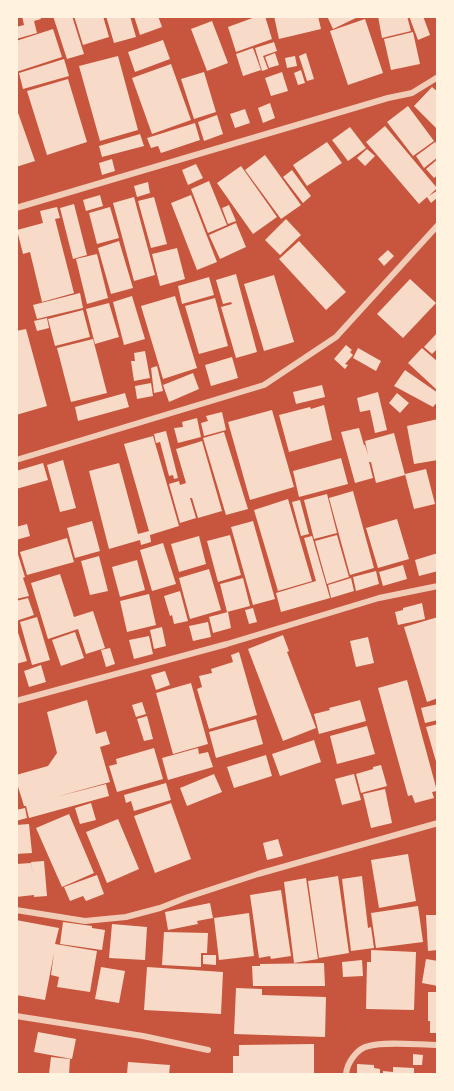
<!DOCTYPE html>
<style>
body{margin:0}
#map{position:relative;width:454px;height:1091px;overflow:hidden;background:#c8553d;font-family:"Golos Text",sans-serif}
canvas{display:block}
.frame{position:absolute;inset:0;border:18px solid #fff3e0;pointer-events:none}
</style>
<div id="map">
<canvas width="454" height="1091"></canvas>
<div class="frame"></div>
</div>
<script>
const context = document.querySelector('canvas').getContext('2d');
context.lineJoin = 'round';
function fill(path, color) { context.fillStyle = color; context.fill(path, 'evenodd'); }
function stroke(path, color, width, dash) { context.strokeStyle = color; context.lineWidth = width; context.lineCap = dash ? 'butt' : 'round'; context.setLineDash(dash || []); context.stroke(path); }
fill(new Path2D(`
 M22 16H40L41 19 34 21 37 33 16 39V27L24 25Z
 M53 16H72L84 54 67 59Z
 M74 16H103L109 37 83 45Z
 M106 16H130L136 37 114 43Z
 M134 16H158L162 27 140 35Z
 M258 16H265L272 39 236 52 228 27Z
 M274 16H318L321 29 279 39Z
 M327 16H360L333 29Z
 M378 16H407L411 31 382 38Z
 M409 16H423L430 35 418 40Z
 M365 19 383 73 348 85 330 31Z
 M212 21 228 63 207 71 191 29Z
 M53 29 62 57 16 72V41Z
 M413 32 420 64 391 70 384 39Z
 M163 40 170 59 135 72 128 52Z
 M274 42 277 51 263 56 268 69 262 71 255 48Z
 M253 48 261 70 243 76 236 54Z
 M275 53 279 65 269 68 265 57Z
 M306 53 314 79 307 81 299 56Z
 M118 56 138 130 100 141 79 66Z
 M295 56 297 66 287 68 285 58Z
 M64 59 69 76 23 89 19 73Z
 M171 64 191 120 152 134 132 78Z
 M301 70 305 83 298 85 294 73Z
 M204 72 216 112 194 119 181 79Z
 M282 72 288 91 271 96 265 78Z
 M68 79 87 142 47 155 27 91Z
 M432 87 438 92V130L414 106Z
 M270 103 275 118 263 123 258 108Z
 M408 106 434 141 413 156 387 122Z
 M16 107 35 161 16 167Z
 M245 109 250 123 235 128 230 114Z
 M217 115 223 134 204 141 198 122Z
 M195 123 200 140 161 153 158 146 151 148 147 138Z
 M385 126 437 188 429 196 438 190V197L431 203 427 197 419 204 366 142Z
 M350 127 366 148 348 161 332 140Z
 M140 134 144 146 102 157 99 146Z
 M327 142 342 163 307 186 293 165Z
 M435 142 438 145V157L424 168 416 156Z
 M367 149 375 156 365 166 357 158Z
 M265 155 301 205 281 219 245 170Z
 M112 159 115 171 102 175 99 163Z
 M438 159V175L434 178 426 169Z
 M196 164 203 178 188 185 182 170Z
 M241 166 277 217 253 234 217 183Z
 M292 170 311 196 303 203 283 177Z
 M209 181 227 225 208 233 191 189Z
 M148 182 150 193 137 197 134 186Z
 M100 195 103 206 86 211 83 200Z
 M191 195 217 262 197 270 171 203Z
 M134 197 155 275 134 281 113 203Z
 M154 197 167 244 151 248 138 201Z
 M74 204 87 255 73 259 60 208Z
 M229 205 236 221 228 224 222 208Z
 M57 207 60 218 55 219 74 293 42 302 30 252 23 254 17 230 43 223 40 211Z
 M110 207 119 238 97 244 89 213Z
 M286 219 301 235 280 255 265 240Z
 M236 223 246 247 220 259 209 235Z
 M119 241 133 288 111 294 98 248Z
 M299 241 346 292 326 310 279 259Z
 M177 248 185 279 160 286 152 254Z
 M388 250 394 256 384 266 378 259Z
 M97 254 108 298 87 304 76 259Z
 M236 274 257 352 236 358 221 307 232 304 231 302 223 304 216 280Z
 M274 275 294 342 264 351 244 284Z
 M209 277 214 295 182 304 178 286Z
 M410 279 436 303 403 338 377 314Z
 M80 293 83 308 37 319 33 305Z
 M132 296 145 339 124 345 113 302Z
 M175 296 197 368 163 379 141 306Z
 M215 298 228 346 199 354 185 306Z
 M109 303 119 337 95 344 86 309Z
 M83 310 90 337 55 346 48 319Z
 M47 318 49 328 37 331 34 321Z
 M26 329 47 406 16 415V331Z
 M438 332V348L432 354 424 347Z
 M93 339 107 393 71 402 57 348Z
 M346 345 352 350 350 352 353 355 345 364 348 365 345 369 334 359Z
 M358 348 381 361 376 371 353 358Z
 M422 348 438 362V391L408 363Z
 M145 351 150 378 134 381 131 361H135L134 353Z
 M232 357 238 378 211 386 205 365Z
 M157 366 163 391 154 393 151 368Z
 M405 370 438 393V401L433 407 394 386Z
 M193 373 199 389 169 402 163 385Z
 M151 383 153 396 137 399 135 386Z
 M322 385 325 397 296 404 293 392Z
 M378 392 387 430 375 433 370 410 360 412 357 398Z
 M125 393 129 407 78 421 75 407Z
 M397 393 409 403 400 413 389 403Z
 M324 405 332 440 289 452 279 415 310 407 311 409Z
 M272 410 294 487 250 500 228 422Z
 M222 412 226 430 204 436 201 423 208 421 206 416Z
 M197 418 201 437 178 443 174 428 183 427 182 422Z
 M438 419V460L414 464 407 426Z
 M359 428 364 445H365L368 455 365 441 394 433 405 475 376 483 371 462H369L373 478 355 483 341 432Z
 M166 431 178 478 174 479 173 475 169 476 160 442 156 443 154 434Z
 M224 432 248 509 226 515 203 438Z
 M153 436 179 526 150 535 151 542 141 545 140 540 109 549 89 471 119 463 138 534 149 531 124 444Z
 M202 441 222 511 198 518 192 498H190L196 518 180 523 169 484 179 481 180 485 186 483 176 449Z
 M341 458 348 484 299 497 293 471Z
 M63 460 76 508 60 512 47 465Z
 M43 463 48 480 16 489V471Z
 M426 469 435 504 414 509 405 474Z
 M353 491 374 568 350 575 329 498Z
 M327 494 337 533 314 539 304 500Z
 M288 499 312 581 278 591 254 510Z
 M300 500 309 534 301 536 292 502Z
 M397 519 409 559 378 568 366 528Z
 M92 521 100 551 75 558 67 528Z
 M253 521 275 599 253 605 231 527Z
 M27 524 30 536 16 540V527Z
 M230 535 241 575 218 582 207 541Z
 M337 535 349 577 327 584 315 541Z
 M199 536 206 564 179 572 171 544Z
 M312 536 330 598 281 612 276 593 316 581 304 538Z
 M67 538 74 562 27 575 20 552Z
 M163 543 176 584 152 591 140 550Z
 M16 548 25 577 23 578 29 596 16 599Z
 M438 553V571L419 576 415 560Z
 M99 556 108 591 90 595 81 561Z
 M137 560 145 590 120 597 112 567Z
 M403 565 407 579 383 586 379 572Z
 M209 569 221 610 190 619 179 578Z
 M376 571 379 584 356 591 353 577Z
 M60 574 74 617 93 611 105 648 86 654 78 629 48 639 31 583Z
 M243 578 250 606 227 612 220 584Z
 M351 578 354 591 331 598 328 585Z
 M180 591 188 621 174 624 172 615 170 616 164 596Z
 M149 594 156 625 127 632 120 601Z
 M28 598 34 615 16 621V601Z
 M422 603 425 619 398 625 395 612 403 610V608Z
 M253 608 257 622 249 624 245 610Z
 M228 612 231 628 213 633 209 617Z
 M37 617 50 660 32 665 20 622Z
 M438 617V698L427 702 404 627Z
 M208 622 211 637 193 641 189 626Z
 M16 626 27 661 16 664Z
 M162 627 166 646 154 649 150 630Z
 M75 632 84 658 61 666 52 640Z
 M283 635 289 651 287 652 316 728 283 741 248 649Z
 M149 636 153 654 134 659 129 640Z
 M368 637 374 663 356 667 350 641Z
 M110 648 115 664 106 667 101 650Z
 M239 652 257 715 209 729 197 689 202 687 199 676 212 673 211 669 233 662 231 655Z
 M41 665 46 682 29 687 24 671Z
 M165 671 170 685 156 690 151 675Z
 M407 680 437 791 432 792 434 798 415 803 412 795 408 796 378 688Z
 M191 683 208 744 173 754 156 693Z
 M87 700 96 734 106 731 110 744 100 747 110 782 56 797 106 784 109 796 29 818 26 806H24L16 780V775L48 766 57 753 47 712Z
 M360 700 366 721 319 734 314 714 330 710 329 708Z
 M142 702 146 714 136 717 132 705Z
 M438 704V720L425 723 421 708Z
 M147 716 153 739 144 741 137 719Z
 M256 719 263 744 216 758 209 732Z
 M438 724V765H437L426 727Z
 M367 726 375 754 337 764 330 736Z
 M314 740 321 762 280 776 272 754Z
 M154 748 163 779 117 792 109 766 117 764 116 759Z
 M198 748 199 754 208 752 213 767 168 780 162 758Z
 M266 755 272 776 234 788 227 767Z
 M381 765 387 786 361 793 356 774 373 769V767Z
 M214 774 222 792 187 806 180 788Z
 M354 774 361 800 342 805 335 779Z
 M166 783 171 800 134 811 131 801 126 803 124 795Z
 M385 789 392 823 371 828 363 794Z
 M91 803 96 820 80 824 75 808Z
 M171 803 191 859 155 873 134 816Z
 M25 808 27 818 16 821V810Z
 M69 814 94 873 62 887 36 828Z
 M118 819 139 869 107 883 86 832Z
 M29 824 32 853 16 854V825Z
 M278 839 283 856 267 860 263 843Z
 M408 854 416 901 379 908 371 860Z
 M44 861 47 896 34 897V895L16 897V864L31 863 33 875 31 862Z
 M97 875 104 894 86 901 83 896 70 901 64 887Z
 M338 876 349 953 319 958 308 881Z
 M362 876 368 928 371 927 374 948 351 951 342 879Z
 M306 878 318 959 294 963 284 882Z
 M281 890 291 956 271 959 270 956 259 958 250 895Z
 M210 903 213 918 197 921 198 924 168 930 165 912Z
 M418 906 423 942 376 948 371 913Z
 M249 913 254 956 219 960 214 918Z
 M426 915H438V950L428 951Z
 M16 920 59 928 55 944 97 951 90 992 57 987 59 977 51 975 54 953 45 1000 16 995Z
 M63 922 92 926V928L105 930 102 950 60 944Z
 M112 924 147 927 145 960 109 958Z
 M164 932 208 933 207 953H201V967L162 965Z
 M371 950 416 952 414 1010 366 1009 367 962H371Z
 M203 955H216V965L203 964Z
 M426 959 438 961V986L422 983Z
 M362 960 363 976 343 977 342 962Z
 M324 963 325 986H253L252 966H260V964Z
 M101 967 125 971 119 1003 95 999Z
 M147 967 223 972 221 1014 144 1010Z
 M236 988 262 989V995L326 997 325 1037 234 1034Z
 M428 992H438V1033H430V1021H428Z
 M38 1032 76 1039 72 1059 34 1052Z
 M314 1044V1074H233V1056H239V1045Z
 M413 1054 423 1055 422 1065H413Z
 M51 1057 70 1059 69 1074H49Z
 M128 1062 170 1065 169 1074H127Z
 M357 1064 374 1065V1068L380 1069V1074H357Z
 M393 1067 414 1068V1074H383V1071L393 1072Z`), '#f7dbc8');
stroke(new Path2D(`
 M16 208 388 98 412 93 438 77
 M16 460 264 385 336 337 438 225
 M16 701 227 644 379 598 438 586
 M16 910 85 921 126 917 160 908 188 897 258 874 438 823
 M16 1016 143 1036 208 1050
 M346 1074C347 1063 357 1048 369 1046 386 1041 419 1045 438 1045`), '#f1ccb7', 6);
</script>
